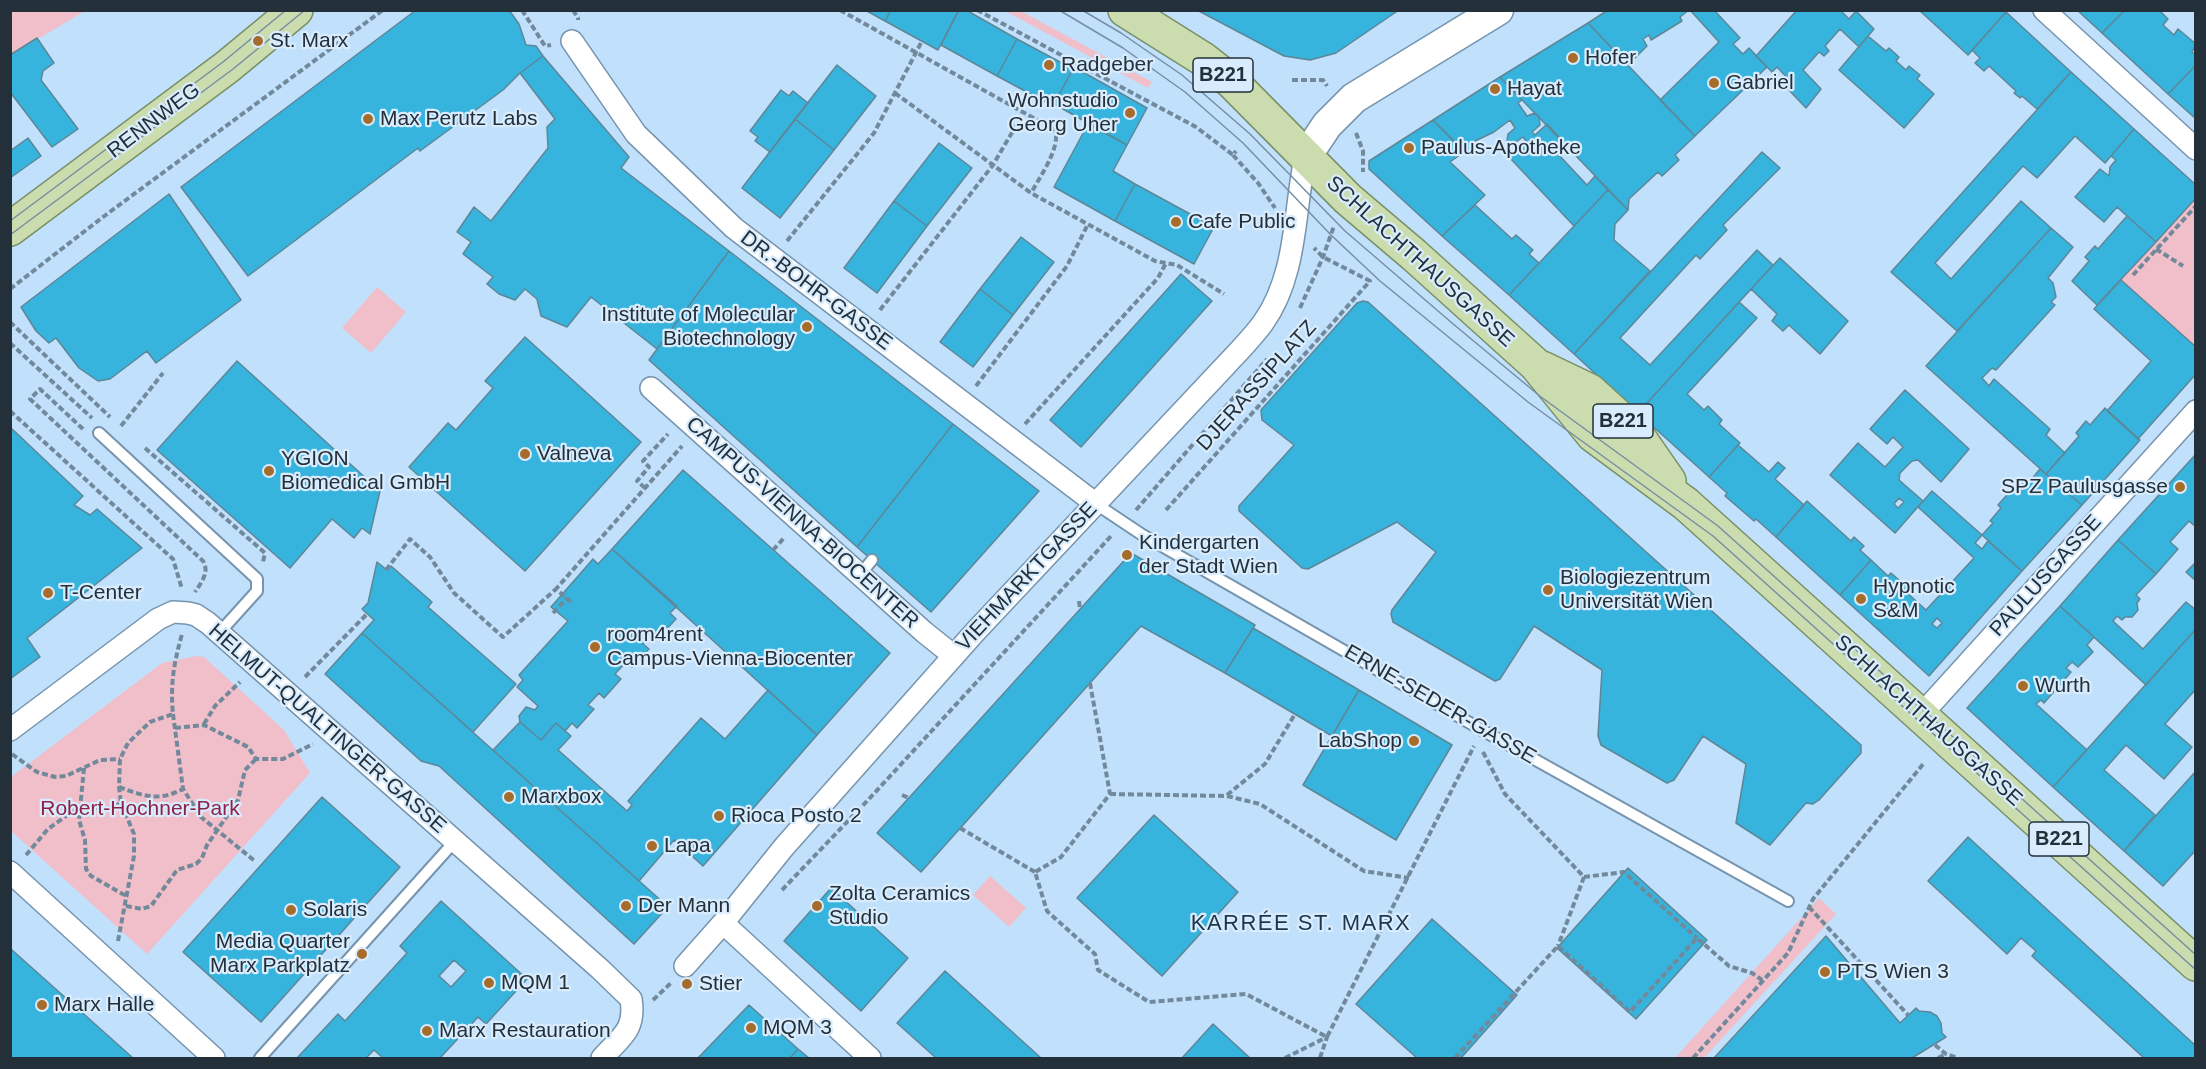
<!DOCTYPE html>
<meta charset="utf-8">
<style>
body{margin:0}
#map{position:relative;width:2206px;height:1069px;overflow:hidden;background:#c0e0fc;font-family:Arial,sans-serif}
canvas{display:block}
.frame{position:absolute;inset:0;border:12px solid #23303a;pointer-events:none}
</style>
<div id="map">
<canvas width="2206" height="1069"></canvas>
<div class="frame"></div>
</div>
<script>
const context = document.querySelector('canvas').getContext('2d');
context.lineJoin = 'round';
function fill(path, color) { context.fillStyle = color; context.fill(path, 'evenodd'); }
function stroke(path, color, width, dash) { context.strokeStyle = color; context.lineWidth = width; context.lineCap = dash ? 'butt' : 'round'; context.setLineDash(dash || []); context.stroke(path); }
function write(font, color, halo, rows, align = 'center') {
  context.font = font + ' Arial,sans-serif'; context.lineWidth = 4.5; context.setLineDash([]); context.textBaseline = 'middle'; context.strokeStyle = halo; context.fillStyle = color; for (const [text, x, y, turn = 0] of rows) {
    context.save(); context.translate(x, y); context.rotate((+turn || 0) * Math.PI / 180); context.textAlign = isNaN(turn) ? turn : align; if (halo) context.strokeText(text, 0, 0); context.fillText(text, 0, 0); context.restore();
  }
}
fill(new Path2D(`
 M11 11H85L11 55Z
 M1005 11H1021L1152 82 1148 88Z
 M2195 198V347L2121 280Z
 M377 287 406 312 371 353 342 328Z
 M196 656 204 657 284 730 310 773 147 954 11 831V777L162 663Z
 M990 876 1026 908 1009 927 973 895Z
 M1819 898 1836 914 1704 1058H1675Z`), '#f1bfc9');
const building = new Path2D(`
 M416 10H509L519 24 526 45 536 46 543 56 520 73 503 90 420 151 418 148 248 276 181 187Z
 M865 10H891L885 21Z
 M891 10H957L958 11 938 50 885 21Z
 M959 10H966L1017 39 997 76 941 45Z
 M1197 10H1399L1336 53 1310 60 1284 56Z
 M1608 10H1689L1680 17 1682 21 1651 40 1649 35 1643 39 1647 46 1628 65 1588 23Z
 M1690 10H1714L1740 38 1733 44 1743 54 1749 48 1767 67 1695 136 1660 100 1719 42Z
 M1797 10H1840L1849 19 1856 11 1874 29 1859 47 1840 29 1825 46 1829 51 1824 56 1819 52 1803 70 1821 89 1806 108 1787 88 1792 83 1777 67 1772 72 1756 56Z
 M1919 10H2004L2006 12 1968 55Z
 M2077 10H2125L2102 33Z
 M2125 10H2159L2168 19 2163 25 2174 35 2178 29 2196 44 2192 52 2196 55V65L2168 94 2102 33Z
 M2006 12 2071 72 2037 109 2022 96 2020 98 2014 93 2016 91 1989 66 1984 71 1975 63 1980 58 1972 50Z
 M1588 23 1695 136 1675 155 1679 160 1662 176 1658 172 1629 199 1628 210 1500 77Z
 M1868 36 1886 51 1889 48 1899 57 1896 61 1906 70 1909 66 1920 75 1917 79 1934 94 1904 128 1839 70Z
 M37 38 54 63 43 71 41 80 78 129 52 147 10 92V55Z
 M1017 39 1073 69 1053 106 997 76Z
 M543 56 629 157 621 168 729 251 657 349 591 297 567 327 541 316 537 299 525 289 515 300 499 294 487 284 493 277 463 254 471 242 457 232 474 207 491 221 548 148 547 127 555 119 520 73Z
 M837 65 876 96 834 150 795 119Z
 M2196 65V119L2168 94Z
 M1074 67 1147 108 1127 145 1054 104Z
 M2071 72 2134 129 2105 163 2075 136 2037 178 2023 166 1935 263 1951 279 2021 201 2051 228 1957 331 1891 272Z
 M1500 77 1522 100 1518 103 1527 116 1535 113 1539 117 1540 125 1532 132 1535 135 1547 124 1566 145 1557 153 1587 185 1595 176 1608 190 1574 226 1509 157 1526 141 1523 137 1513 144 1507 141 1508 134 1515 128 1510 120 1494 132 1473 142 1477 147 1467 154 1433 120Z
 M781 90 789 96 793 91 808 103 770 152 755 141 758 137 750 131Z
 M795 119 834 150 780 218 742 188Z
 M1433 120 1464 152 1450 162 1485 195 1442 236 1369 169V161Z
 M1088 124 1127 145 1113 171 1135 184 1115 221 1054 187Z
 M2134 129 2196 185V198L2156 242 2117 207 2104 222 2075 197 2100 169 2109 176 2110 167 2116 160 2111 156Z
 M28 138 41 156 10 178V151Z
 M939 143 972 168 927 226 894 201Z
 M1762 152 1780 168 1723 225 1727 230 1700 259 1696 255 1620 338 1650 365 1757 250 1773 265 1638 413 1574 354Z
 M1135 184 1214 227 1194 264 1115 221Z
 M1608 190 1628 210 1615 224 1614 240 1650 271 1574 354 1509 295Z
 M169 194 241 300 156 363 147 351 110 379 98 381 79 368 56 338 49 343 36 331 21 307Z
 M894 201 927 226 877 293 844 268Z
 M1475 205 1512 239 1516 235 1533 250 1529 254 1539 263 1509 295 1442 236Z
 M2127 216 2156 242 2097 305 2072 281 2089 261 2085 257 2095 246 2098 249Z
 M2051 228 2073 247 2048 278 2053 283 2056 297 2051 302 2055 305 1996 370 1992 368 1982 378 1989 386 1994 379 2050 429 2046 435 2065 453 2046 474 1926 366Z
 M1021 237 1054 262 1013 315 980 289Z
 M729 251 953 424 857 547 649 360Z
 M1780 258 1848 321 1820 354 1789 325 1783 331 1772 321 1777 314 1751 289Z
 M1181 274 1212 301 1081 447 1050 420Z
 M2121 280 2196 347V374L2138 439 2107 411 2151 361 2094 309Z
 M980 289 1013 315 973 367 940 342Z
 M1363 301 1368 302 1861 745V753L1819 800 1813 804 1806 803 1770 845 1736 823 1746 764 1703 736 1674 780 1667 783 1601 745 1598 736 1602 670 1534 626 1500 679 1495 681 1393 622 1391 614 1392 610 1436 552 1397 522 1308 569 1302 568 1239 511V506L1294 445 1262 420 1261 410 1357 303Z
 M1739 302 1757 318 1687 394 1704 410 1708 406 1722 420 1719 424 1740 443 1709 477 1638 413Z
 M525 337 641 442 525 571 409 467 448 423 456 430 493 388 485 381Z
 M237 361 380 491 370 534 362 528 354 538 332 519 290 568 157 450Z
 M1905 390 1969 449 1941 482 1918 460 1912 461 1900 473 1899 480 1923 501 1895 533 1830 475 1858 443 1885 467 1903 447 1893 437 1887 444 1870 429ZM1899 498 1904 502 1898 508 1894 504Z
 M2105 408 2140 440 2082 505 2046 474 2079 436 2076 433 2086 421 2090 425Z
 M953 424 1039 491 931 612 857 547Z
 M10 427 83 496 74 505 90 515 97 509 142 548 27 638 40 657 10 679Z
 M1738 445 1769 472 1778 462 1785 468 1775 479 1804 505 1776 537 1756 519 1754 521 1725 496 1727 493 1709 477Z
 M2196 454V527L2189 521 2170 542 2178 549 2156 574 2118 540Z
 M2040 469 2082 505 2022 571 1982 535 1993 523 1990 521 2001 508 1998 505 2014 487 2017 490 2027 479 2030 481Z
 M683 470 890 653 817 735 612 549Z
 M1932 491 1982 535 1975 543 1982 549 1988 541 2022 571 1929 676 1840 595 1871 560 1888 576 1891 573 1907 587 1904 590 1926 610 1974 558 1918 507ZM1937 618 1942 623 1937 628 1932 624Z
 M1807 501 1851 541 1854 537 1864 546 1860 550 1871 560 1840 595 1776 537Z
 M2118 540 2156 574 2136 595 2140 599 2137 603 2138 610 2132 617H2125L2122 620 2117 616 2113 621 2143 649 2186 602 2196 610V629L2146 685 2060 606Z
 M612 549 677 606 670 613 676 619 659 637 654 632 643 644 649 649 632 667 626 662 615 674 621 679 604 698 599 693 588 705 594 709 577 728 572 723 565 731 556 723 541 740 520 722 519 716 526 707 535 710 538 706 517 687 523 680 519 675 568 621 551 607 593 559 598 564Z
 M1131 553 1255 625 1225 673 1141 626 921 872 877 833Z
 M377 562 387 570 391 566 432 602 428 607 516 684 473 732 362 633 374 620 362 609 368 603Z
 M2196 562V581L2186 572Z
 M2060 606 2094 637 2087 645 2093 652 2078 667 2072 662 2066 668 2071 672 2044 703 2041 700 2036 704 2087 750 2053 787 1967 708Z
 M1253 628 1359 690 1332 736 1225 673Z
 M2196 629V689L2165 724 2192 747 2164 779 2126 745 2104 770 2155 815 2124 851 2053 787Z
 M362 633 666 905 663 909 665 910 634 944 439 766 421 761 325 674Z
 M768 690 817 735 703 866 674 840 639 881 493 750 520 722 541 740 556 723 571 736 558 750 627 811 632 805 628 801 701 718 725 739Z
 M1359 690 1452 745 1396 840 1303 785Z
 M2196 771V850L2163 886 2124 851Z
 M322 797 400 867 261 1022 183 952Z
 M1154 815 1238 892 1162 976 1077 898Z
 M1968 837 2196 1046V1058H2144L2032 956 2036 951 2021 938 2007 954 1928 881Z
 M1628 868 1707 940 1636 1019 1557 948Z
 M831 888 908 958 861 1011 784 941Z
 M441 901 527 979 486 1024 478 1017 440 1058H383L374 1050 366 1058H297L338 1014 345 1021 407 953 400 946ZM454 960 466 971 451 987 439 976Z
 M1432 919 1517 995 1461 1058H1417L1356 1004Z
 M1826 936 1900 1023 1916 1008 1919 1011 1930 1012 1937 1016 1941 1023 1942 1033 1946 1037 1912 1058H1714Z
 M12 950 133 1058H10V952Z
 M945 971 1041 1058H936L897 1023Z
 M749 1005 798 1049 790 1058H698Z
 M1213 1024 1250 1058H1182Z
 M798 1049 809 1058H790Z`);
fill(building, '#36b4de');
stroke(building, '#5d8697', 1.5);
const lane = new Path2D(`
 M99 433 257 579V591L220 632
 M1096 504 1141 534 1482 730 1788 901
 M860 575 872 560
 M260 1058 455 841`);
const street = new Path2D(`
 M2044 10 2196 149
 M572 41 636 134 734 228 1096 504
 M651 388 924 632 954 656
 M1921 715 2196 411
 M10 730 158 619 173 612 188 613 196 615 208 623 600 969 631 999C636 1030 621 1037 602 1058
 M10 872 214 1058
 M723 923 870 1058
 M685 966 723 923 784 847 975 632 1226 365C1239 351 1252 338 1263 323 1297 276 1294 212 1305 158`);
const secondary = new Path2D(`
 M1305 158 1327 125 1354 98 1498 10`);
const primary = new Path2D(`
 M1125 10 1203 59 1231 81 1348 199 1414 255 1536 365 1593 435 1686 504 2196 964
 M10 229 227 67 296 10
 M1542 368 1590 391 1635 432 1669 481`);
stroke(lane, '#7694ae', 14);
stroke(street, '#7694ae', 24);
stroke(secondary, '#7694ae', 33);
stroke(primary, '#799064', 36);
stroke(new Path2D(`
 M522 10 545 46 551 45
 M573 10 578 18V20
 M840 10 1055 130C1061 147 1040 177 1031 193
 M977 10 1196 127 1233 155 1236 151
 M1292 80H1323L1327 86
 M895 93 1031 193 1155 261 1177 265 1224 294
 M1356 133 1363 151V172
 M1233 155 1258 183 1275 208
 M787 241 874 133 922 41
 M2156 249 2183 266
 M2133 275 2196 206
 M10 289 103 217 383 10
 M1300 308 1323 257 1334 226
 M880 310 993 165 1024 112
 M10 322 110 417
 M10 343 92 418
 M976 386 1067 266 1088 224
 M10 411 173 559 182 589
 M1025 424 1158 278 1166 263
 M121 426 163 373
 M83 429 40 389 30 399 203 561C210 572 201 583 195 592
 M145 448 265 553 263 562
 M645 488 637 481 649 467 643 461 668 434
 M1136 510 1267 359
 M1166 510 1370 281 1323 257 1314 248
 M773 550 785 537
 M386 570 410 539 430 557 454 593 503 637 556 589
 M1079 601 1080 609
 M571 602 556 589 682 446
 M553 613 567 598
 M305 677 367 614
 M1090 683 1110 794 1061 857 1035 872 1047 911 1095 954 1098 970 1149 1002 1246 994 1327 1037 1474 746
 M173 714 183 789 201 817 256 862
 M204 724 215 706 240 682
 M175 728 204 725 248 747 256 759H283L313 744
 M1483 752 1505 794 1584 877 1558 946
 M12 754 37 772 55 777 66 776 100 760 120 759
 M84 768 79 820 85 840 86 869 91 876 128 897
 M119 787C144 796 158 802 183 789
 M1110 794 1227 796 1260 804 1364 871 1409 878
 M902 795 909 798
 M1227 795 1265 764 1295 714
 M960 828 1035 872
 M26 855 48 829 80 806 108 809 121 803
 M1584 877 1624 872 1697 938
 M782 890 869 799 1112 535
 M126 906 142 909 151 906 177 870 196 864 202 858 207 845 238 800 245 770 256 759
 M1809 907 1908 1015
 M118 941 134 856V834L121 803 119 787 120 759 128 743 150 722 173 714C170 684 174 663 182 634
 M653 1000 672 982
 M1935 1045 1946 1054 1958 1058
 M1285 1058 1327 1037 1320 1058
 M1455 1058 1558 946 1630 1012 1697 938 1729 966 1752 973 1762 980
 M1693 1058 1788 953 1813 899 1924 763
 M1938 1058 1946 1054`), '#72899c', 4, [6, 3]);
stroke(lane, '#fff', 10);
stroke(street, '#fff', 21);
stroke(secondary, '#fff', 30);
stroke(primary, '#cbdcaf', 33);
stroke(new Path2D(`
 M1059 10 1123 48 1185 92 1243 143 1331 235 1380 281 1528 402 1713 536 2196 970
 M1082 10 1121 33 1182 75 1250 134 1345 231 1452 323 1541 397 1718 526 2196 955
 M10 221 223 62 286 10
 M10 235 233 69 305 10`), '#778ea2', 1.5);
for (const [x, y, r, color] of [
 [258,41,6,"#a56c2b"],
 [1573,58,6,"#a56c2b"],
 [1049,65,6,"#a56c2b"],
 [1714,83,6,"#a56c2b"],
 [1495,89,6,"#a56c2b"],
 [1130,113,6,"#a56c2b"],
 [368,119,6,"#a56c2b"],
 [1409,148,6,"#a56c2b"],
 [1176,222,6,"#a56c2b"],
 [807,327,6,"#a56c2b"],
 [525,454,6,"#a56c2b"],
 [269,471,6,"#a56c2b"],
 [2180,487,6,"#a56c2b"],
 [1127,555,6,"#a56c2b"],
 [1548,590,6,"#a56c2b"],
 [48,593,6,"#a56c2b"],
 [1861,599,6,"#a56c2b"],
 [595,647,6,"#a56c2b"],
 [2023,686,6,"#a56c2b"],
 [1414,741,6,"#a56c2b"],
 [509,797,6,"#a56c2b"],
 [719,816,6,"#a56c2b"],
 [652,846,6,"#a56c2b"],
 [626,906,6,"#a56c2b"],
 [817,906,6,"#a56c2b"],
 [291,910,6,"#a56c2b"],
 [362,954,6,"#a56c2b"],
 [1825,972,6,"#a56c2b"],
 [489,983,6,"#a56c2b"],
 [687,984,6,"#a56c2b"],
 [42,1005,6,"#a56c2b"],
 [751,1028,6,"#a56c2b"],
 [427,1031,6,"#a56c2b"]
]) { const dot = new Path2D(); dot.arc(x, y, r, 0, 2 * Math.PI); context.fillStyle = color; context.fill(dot); stroke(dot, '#d8ecfd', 2); }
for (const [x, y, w] of [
 [1223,75,60],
 [1623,421,60],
 [2059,839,60]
]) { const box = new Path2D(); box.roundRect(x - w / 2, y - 17, w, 34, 4.5); context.fillStyle = '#d8ecfd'; context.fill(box); stroke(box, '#23303a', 1.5); }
write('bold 20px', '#23303a', null, [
 ["B221",1223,75],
 ["B221",1623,421],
 ["B221",2059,839]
]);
write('21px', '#23303a', '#d8ecfd', [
 ["St. Marx",270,41],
 ["Hofer",1585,58],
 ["Radgeber",1061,65],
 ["Gabriel",1726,83],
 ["Hayat",1507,89],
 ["Wohnstudio",1118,101,"right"],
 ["Georg Uher",1118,125,"right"],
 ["Max Perutz Labs",380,119],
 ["Paulus-Apotheke",1421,148],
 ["Cafe Public",1188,222],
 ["Institute of Molecular",795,315,"right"],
 ["Biotechnology",795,339,"right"],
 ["Valneva",537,454],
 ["YGION",281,459],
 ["Biomedical GmbH",281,483],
 ["SPZ Paulusgasse",2168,487,"right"],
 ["Kindergarten",1139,543],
 ["der Stadt Wien",1139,567],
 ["Biologiezentrum",1560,578],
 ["Universität Wien",1560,602],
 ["Hypnotic",1873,587],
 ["S&M",1873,611],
 ["T-Center",60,593],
 ["room4rent",607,635],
 ["Campus-Vienna-Biocenter",607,659],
 ["Wurth",2035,686],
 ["LabShop",1402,741,"right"],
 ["Marxbox",521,797],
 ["Rioca Posto 2",731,816],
 ["Lapa",664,846],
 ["Zolta Ceramics",829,894],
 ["Studio",829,918],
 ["Der Mann",638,906],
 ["Solaris",303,910],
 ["Media Quarter",350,942,"right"],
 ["Marx Parkplatz",350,966,"right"],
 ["PTS Wien 3",1837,972],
 ["MQM 1",501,983],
 ["Stier",699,984],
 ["Marx Halle",54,1005],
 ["MQM 3",763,1028],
 ["Marx Restauration",439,1031]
], 'left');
write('21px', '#23303a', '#d8ecfd', [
 ["RENNWEG",154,121,-37],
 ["SCHLACHTHAUSGASSE",1420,262,42],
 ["DR.-BOHR-GASSE",816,291,37],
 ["DJERASSIPLATZ",1257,386,-48],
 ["CAMPUS-VIENNA-BIOCENTER",802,523,42],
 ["PAULUSGASSE",2046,576,-48],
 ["VIEHMARKTGASSE",1027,577,-47],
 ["ERNE-SEDER-GASSE",1440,705,30],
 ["SCHLACHTHAUSGASSE",1928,721,42],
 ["HELMUT-QUALTINGER-GASSE",327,729,41]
]);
write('21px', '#8e2146', '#d8ecfd', [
 ["Robert-Hochner-Park",140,809]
]);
context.letterSpacing = '1.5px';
write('22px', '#1b364d', '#d8ecfd', [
 ["KARRÉE ST. MARX",1301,924]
]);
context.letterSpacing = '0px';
</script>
